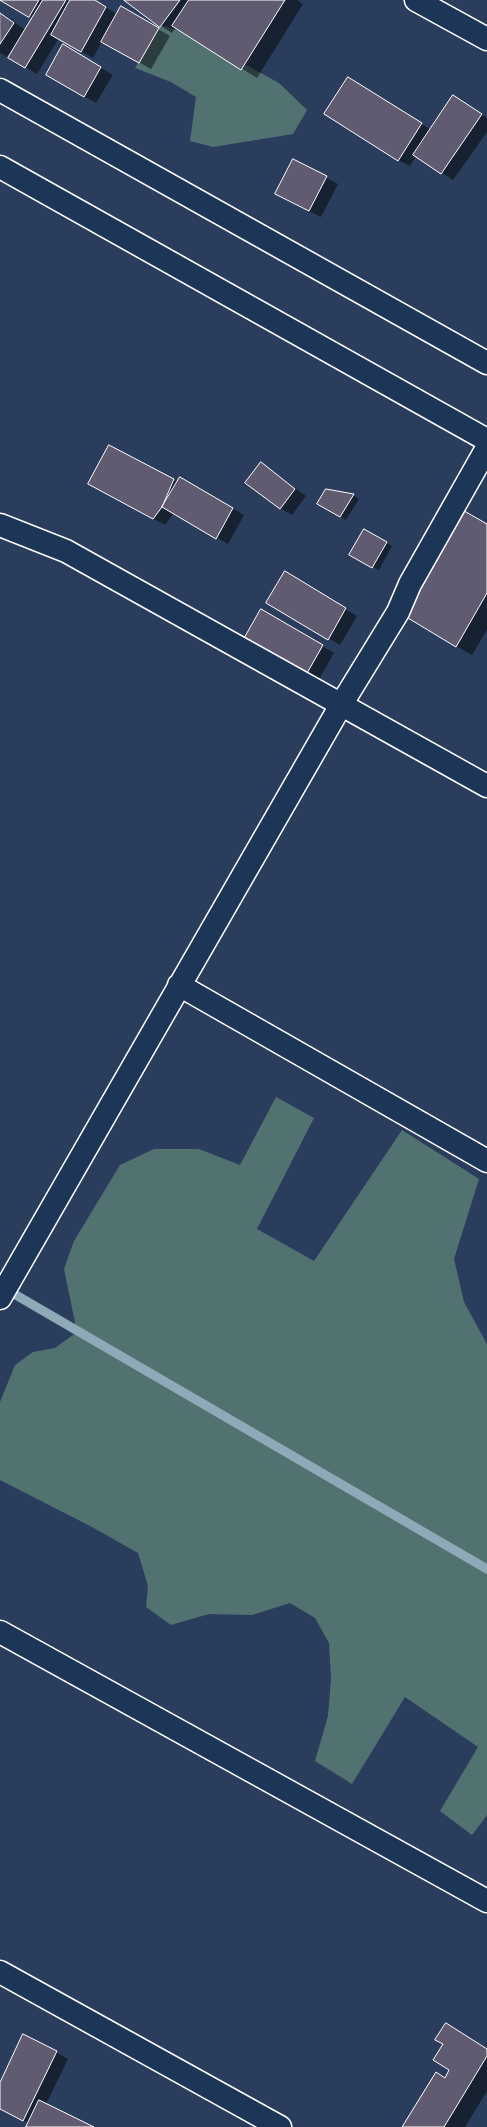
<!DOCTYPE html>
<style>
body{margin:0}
canvas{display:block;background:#2a3d5c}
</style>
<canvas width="487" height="2127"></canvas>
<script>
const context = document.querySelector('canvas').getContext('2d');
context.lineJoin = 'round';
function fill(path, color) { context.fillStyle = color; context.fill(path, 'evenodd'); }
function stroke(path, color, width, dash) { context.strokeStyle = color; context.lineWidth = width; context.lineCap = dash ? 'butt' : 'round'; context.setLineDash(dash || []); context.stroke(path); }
fill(new Path2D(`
 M161 25 189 34 279 83 307 110 293 134 213 147 190 141 196 97 171 82 135 68Z
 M276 1097 314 1118 257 1229 314 1261 402 1130 479 1179 454 1259 464 1302 487 1344V1815L472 1835 440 1811 478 1747 405 1697 352 1784 315 1761 328 1716 331 1679 329 1643 315 1618 290 1603 252 1615 209 1614 171 1625 146 1607 148 1586 138 1553 92 1527 0 1480V1402L15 1365 33 1352 55 1348 77 1332 64 1269 74 1241 120 1165 154 1149H199L240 1165Z`), '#527272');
fill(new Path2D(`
 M2 0H93L117 14 121 8 170 36 151 69 102 41 93 58 59 38 37 74 10 58 15 48H14L7 57 0 53V13L26 30 33 18Z
 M125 0H297L303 4 257 78 176 27 172 33 161 26Z
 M63 46 113 75 96 103 47 75Z
 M360 85 431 130 454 96 487 118V132L453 180 416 156 410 166 398 160Z
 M294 160 338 184 321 217 288 200Z
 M109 446 178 483 180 478 244 515 228 544 174 513 165 525 101 490Z
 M261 464 306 496 292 515 280 508Z
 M327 490 353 495 359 499 346 520 318 503Z
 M487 525V630L472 655 456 646Z
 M364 530 392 546 379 570 351 555Z
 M285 573 357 616 340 645 268 603Z
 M261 611 334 653 318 681 245 639Z
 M487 2049V2091L465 2127H404L446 2079Z
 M56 2052 68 2059 46 2104 92 2127H27L29 2123 0 2109V2085Z`), '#0007');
stroke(new Path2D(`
 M9 1291 487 1569`), '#8ea9b7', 9);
const building = new Path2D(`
 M0 0H39L29 17Z
 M43 0H66L25 68 8 58Z
 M70 0H95L106 7 81 52 51 35Z
 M124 0H180L160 27Z
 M189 0H285L241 70 172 26Z
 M121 6 159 28 139 63 101 42Z
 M0 13 14 23 0 44Z
 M63 44 101 67 84 97 46 75Z
 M348 77 422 123 398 161 324 114Z
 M453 95 482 114 441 174 413 155Z
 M293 159 327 176 309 211 275 194Z
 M109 445 174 479 162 507 153 519 88 484Z
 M261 462 295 489 280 509 245 483Z
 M180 477 233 508 216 539 162 507Z
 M326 489 354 494 340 517 317 504Z
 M459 508 487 524V593L456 647 398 612Z
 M364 529 387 542 372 568 349 555Z
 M285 571 346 608 328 640 266 603Z
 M261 609 323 645 306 675 244 639Z
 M446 2023 487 2049V2056L444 2127H402L436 2072 445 2078 449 2070 433 2060 443 2044 435 2040Z
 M23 2034 57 2051 23 2121 0 2109V2083Z
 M39 2100 94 2127H26Z`);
fill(building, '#605b70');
stroke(building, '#fff', 1);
const street = new Path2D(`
 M416 0 487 39
 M0 525 66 551 487 786
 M179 985 487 1161
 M0 1298 341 705 398 612 410 584 487 448
 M0 1632 487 1901
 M0 1972 280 2127`);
const secondary = new Path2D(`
 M0 90 487 363
 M0 167 487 440`);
stroke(street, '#fff', 25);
stroke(secondary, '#fff', 25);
stroke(street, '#1d3557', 22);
stroke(secondary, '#1d3557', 22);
</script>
